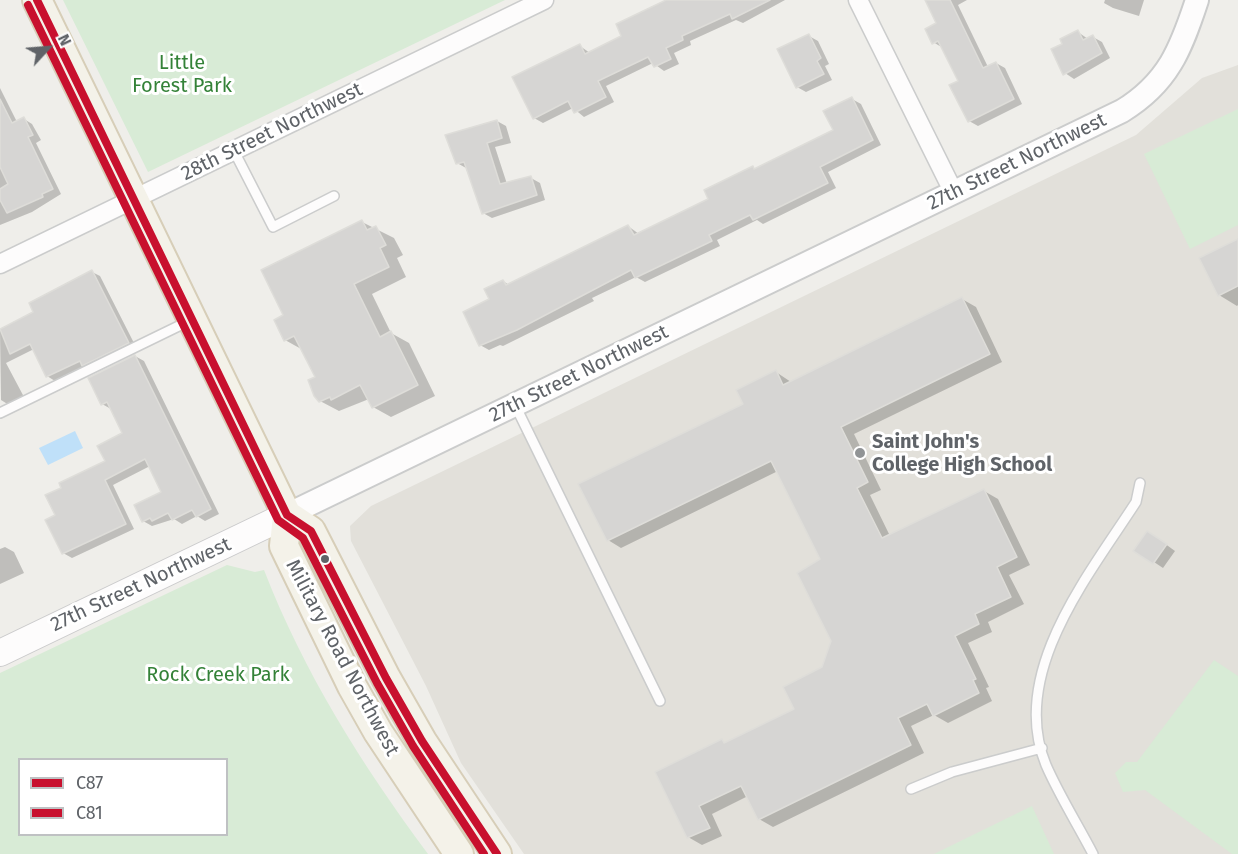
<!DOCTYPE html>
<style>
body{margin:0}
#map{position:relative;width:1238px;height:854px;overflow:hidden;background:#efeeea;font-family:"Fira Sans",sans-serif}
canvas{display:block}
.legend{position:absolute;left:18px;top:758px;width:210px;height:78px;box-sizing:border-box;background:#fff;border:2px solid #bfc1c3;margin:0;padding:8px 10px;list-style:none;font-size:18px;color:#5f6368}
.legend li{display:flex;align-items:center;gap:12px;height:30px}
.legend b{width:30px;border:2px solid #bfc1c3}
.north{position:absolute;left:18px;top:18px;width:60px;height:60px;-webkit-text-stroke:4px #fff;paint-order:stroke;rotate:64deg;font-size:16px;font-weight:700;line-height:24px;text-align:center;color:#5f6368}
.north::after{content:'';display:block;margin:auto;width:21px;height:27px;background:#5f6368;clip-path:polygon(50% 0,100% 100%,50% 72%,0 100%)}
</style>
<div id="map">
<canvas width="1238" height="854"></canvas>
<ul class="legend">
<li><b style="height:8px;background:#c8102e"></b>C87</li>
<li><b style="height:8px;background:#c8102e"></b>C81</li>
</ul>
<div class="north">N</div>
</div>
<script>
const context = document.querySelector('canvas').getContext('2d');
context.lineJoin = 'round';
function fill(path, color) { context.fillStyle = color; context.fill(path, 'evenodd'); }
function stroke(path, color, width, dash) { context.strokeStyle = color; context.lineWidth = width; context.lineCap = dash ? 'butt' : 'round'; context.setLineDash(dash || []); context.stroke(path); }
function write(font, color, halo, rows, align = 'center') {
  context.font = font + ' "Fira Sans",sans-serif'; context.lineWidth = 6; context.setLineDash([]); context.textBaseline = 'middle'; context.strokeStyle = halo; context.fillStyle = color; for (const [text, x, y, turn = 0] of rows) {
    context.save(); context.translate(x, y); context.rotate((+turn || 0) * Math.PI / 180); context.textAlign = isNaN(turn) ? turn : align; if (halo) context.strokeText(text, 0, 0); context.fillText(text, 0, 0); context.restore();
  }
}
fill(new Path2D(`
 M1238 65V854H524L461 763 426 686 351 541 350 526 371 506 1136 135 1202 78Z`), '#e2e0da');
fill(new Path2D(`
 M63 0H505L148 172Z
 M1238 109V225L1190 249 1144 154Z
 M227 565 255 572 264 570C304 673 362 765 428 854H0V673ZM20 760H226V834H20Z
 M1214 660 1238 676V854H1232L1145 790 1123 792 1115 773 1126 762H1137Z
 M1032 806 1054 854H934Z`), '#d8ebd6');
fill(new Path2D(`
 M75 431 83 448 48 465 39 448Z`), '#bfe0f9');
fill(new Path2D(`
 M672 0H785L743 23 736 20 690 41 691 45 674 53 679 64 664 71 653 63 606 86 614 102 584 117 573 108 543 123 534 118 580 46 590 53 623 37Z
 M927 0H967L958 5 988 67 996 63 1005 68 1022 104 978 126 969 121 960 81 943 48 933 42 938 24Z
 M1105 0H1144L1139 16 1113 8 1104 3Z
 M1078 32 1088 39 1093 37 1102 42 1110 58 1074 79 1065 73 1064 44Z
 M809 36 818 41 829 64 825 66 832 80 806 92 797 87Z
 M0 88 17 122 24 119 32 124 41 140 36 143 61 194 32 212 0 225Z
 M852 99 861 104 881 145 828 172 836 188 763 224 757 220 717 240 720 246 645 282 636 277 592 298 594 301 503 346 500 345 489 350 480 345 491 300 503 281 509 285 628 226 639 234 710 200 753 168 756 170 835 131Z
 M497 121 506 126 511 143 495 147 507 184 531 178 540 183 545 200 492 218 483 213 466 168 457 163Z
 M362 222 394 238 403 255 397 258 406 277 372 294 391 333 409 343 435 396 391 417 373 407 369 399 339 411 320 401 317 377 303 350 285 340V316Z
 M1238 241V305L1237 306 1219 295Z
 M92 272 100 276 136 347 91 369 86 366 55 381 47 376 34 349 6 363 24 397 9 405 1 400 0 331 35 313Z
 M962 299 976 307 1002 362 854 434 881 490 870 495 890 536 984 491 998 499 1030 565 1009 575 1024 604 988 622 992 632 968 643 989 687 986 688 992 701 948 723 934 715 911 726 924 753 773 827 759 819 748 796 712 814 722 836 702 845 688 837 722 741 726 744 796 710 824 668 833 641 822 560 778 471 621 548 608 540 776 372 791 382Z
 M135 356 144 361 219 514 205 521 197 516 182 524 174 519 152 526 143 521 163 492 150 466 113 485 134 529 72 558 63 553 57 516 107 461 124 434 111 409 102 404Z
 M1157 538 1175 551 1163 568 1136 550Z
 M5 547 14 552 24 573 0 584V549Z`), '#0003');
const building = new Path2D(`
 M666 0H770L732 19 730 14 682 36 683 40 666 48 671 59 654 67 648 57 598 81 606 97 574 113 568 101 533 119 512 77 580 44 585 54 621 36 616 24Z
 M925 0H950L983 68 996 62 1014 99 968 122 949 85 958 81 938 41 932 44 925 29 936 23Z
 M1078 30 1083 40 1093 35 1102 53 1063 75 1051 49 1062 44 1060 39Z
 M809 34 821 58 817 61 824 74 796 88 777 49Z
 M852 97 873 140 820 167 828 183 753 220 750 215 709 235 712 241 635 278 631 270 517 330 479 346 463 312 489 299 484 289 503 280 506 285 628 225 634 235 708 199 704 190 753 166 754 169 833 130 823 111Z
 M0 99 12 123 24 117 33 135 28 137 53 189 42 194 43 197 7 213 0 200V189L8 184 0 167Z
 M497 120 502 138 487 143 500 184 531 176 537 195 482 214 464 162 456 164 445 135Z
 M362 220 367 230 376 226 386 245 380 248 389 267 354 284 380 337 391 331 418 385 372 408 360 385 331 400 330 397 319 402 314 396 308 380 315 377 294 336 284 341 274 320 283 315 261 270Z
 M1238 239V286L1218 296 1199 258Z
 M92 270 129 343 82 366 80 361 46 377 30 344 10 354 0 329 33 312 29 303Z
 M962 297 990 354 841 427 868 482 857 488 882 538 984 489 1017 557 997 567 1011 597 975 614 979 624 955 636 976 679 973 680 979 693 933 716 927 704 898 718 911 745 758 820 741 786 699 806 710 828 687 838 655 772 722 739 724 743 794 709 783 687 822 667 831 641 797 573 820 559 771 461 607 541 578 484 743 404 736 390 776 370 783 385Z
 M135 355 211 509 196 517 192 510 172 520 168 513 152 521 150 518 142 522 134 505 161 492 145 459 105 480 126 524 62 554 45 520 55 515 45 495 61 488 59 483 105 461 97 446 122 433 107 402 101 405 88 378Z
 M1147 531 1167 544 1153 564 1133 551Z`);
fill(building, '#d6d5d3');
stroke(building, '#deddd9', 1.5);
const service = new Path2D(`
 M234 151 273 227 334 196
 M515 405 660 701
 M0 413 189 321
 M911 789 952 772 1042 748
 M1093 854C1078 825 1059 795 1046 765 1008 673 1089 575 1136 502L1140 483`);
const minor = new Path2D(`
 M858 0 954 193
 M0 264 544 0`);
const tertiary = new Path2D(`
 M287 515 1122 111C1168 83 1181 49 1197 0`);
const secondary = new Path2D(`
 M0 653 287 515`);
const primary = new Path2D(`
 M37 0 287 515 311 531 386 678 422 741 497 854
 M287 515 284 546 352 686 378 732 459 854`);
stroke(service, '#cbcccc', 12);
stroke(minor, '#cbcccc', 21);
stroke(tertiary, '#cbcccc', 26);
stroke(secondary, '#cacacb', 28);
stroke(primary, '#d7ceb8', 32);
stroke(service, '#fdfcfc', 9);
stroke(minor, '#fdfcfc', 18);
stroke(tertiary, '#fdfcfc', 22);
stroke(secondary, '#fdfcfc', 26);
stroke(primary, '#f4f2e9', 28);
stroke(new Path2D(`
 M37 0 287 515 311 531 386 678 422 741 497 854`), '#c8102e', 8);
stroke(new Path2D(`
 M28 5 278 520 303 538 377 683 413 746 484 854`), '#c8102e', 8);
for (const [x, y, r, color] of [
 [860,453,6,"#919496"],
 [325,559,5,"#5f6368"]
]) { const dot = new Path2D(); dot.arc(x, y, r, 0, 2 * Math.PI); context.fillStyle = color; context.fill(dot); stroke(dot, '#fff', 2); }
write('20px', '#348238', '#fff', [
 ["Little",182,63],
 ["Forest Park",182,86],
 ["Rock Creek Park",218,675]
]);
write('20px', '#5f6368', '#fff', [
 ["28th Street Northwest",272,132,-26],
 ["27th Street Northwest",1017,162,-26],
 ["27th Street Northwest",579,374,-26],
 ["27th Street Northwest",141,585,-25],
 ["Military Road Northwest",342,658,62]
]);
write('bold 20px', '#5f6368', '#fff', [
 ["Saint John's",872,442],
 ["College High School",872,465]
], 'left');
</script>
